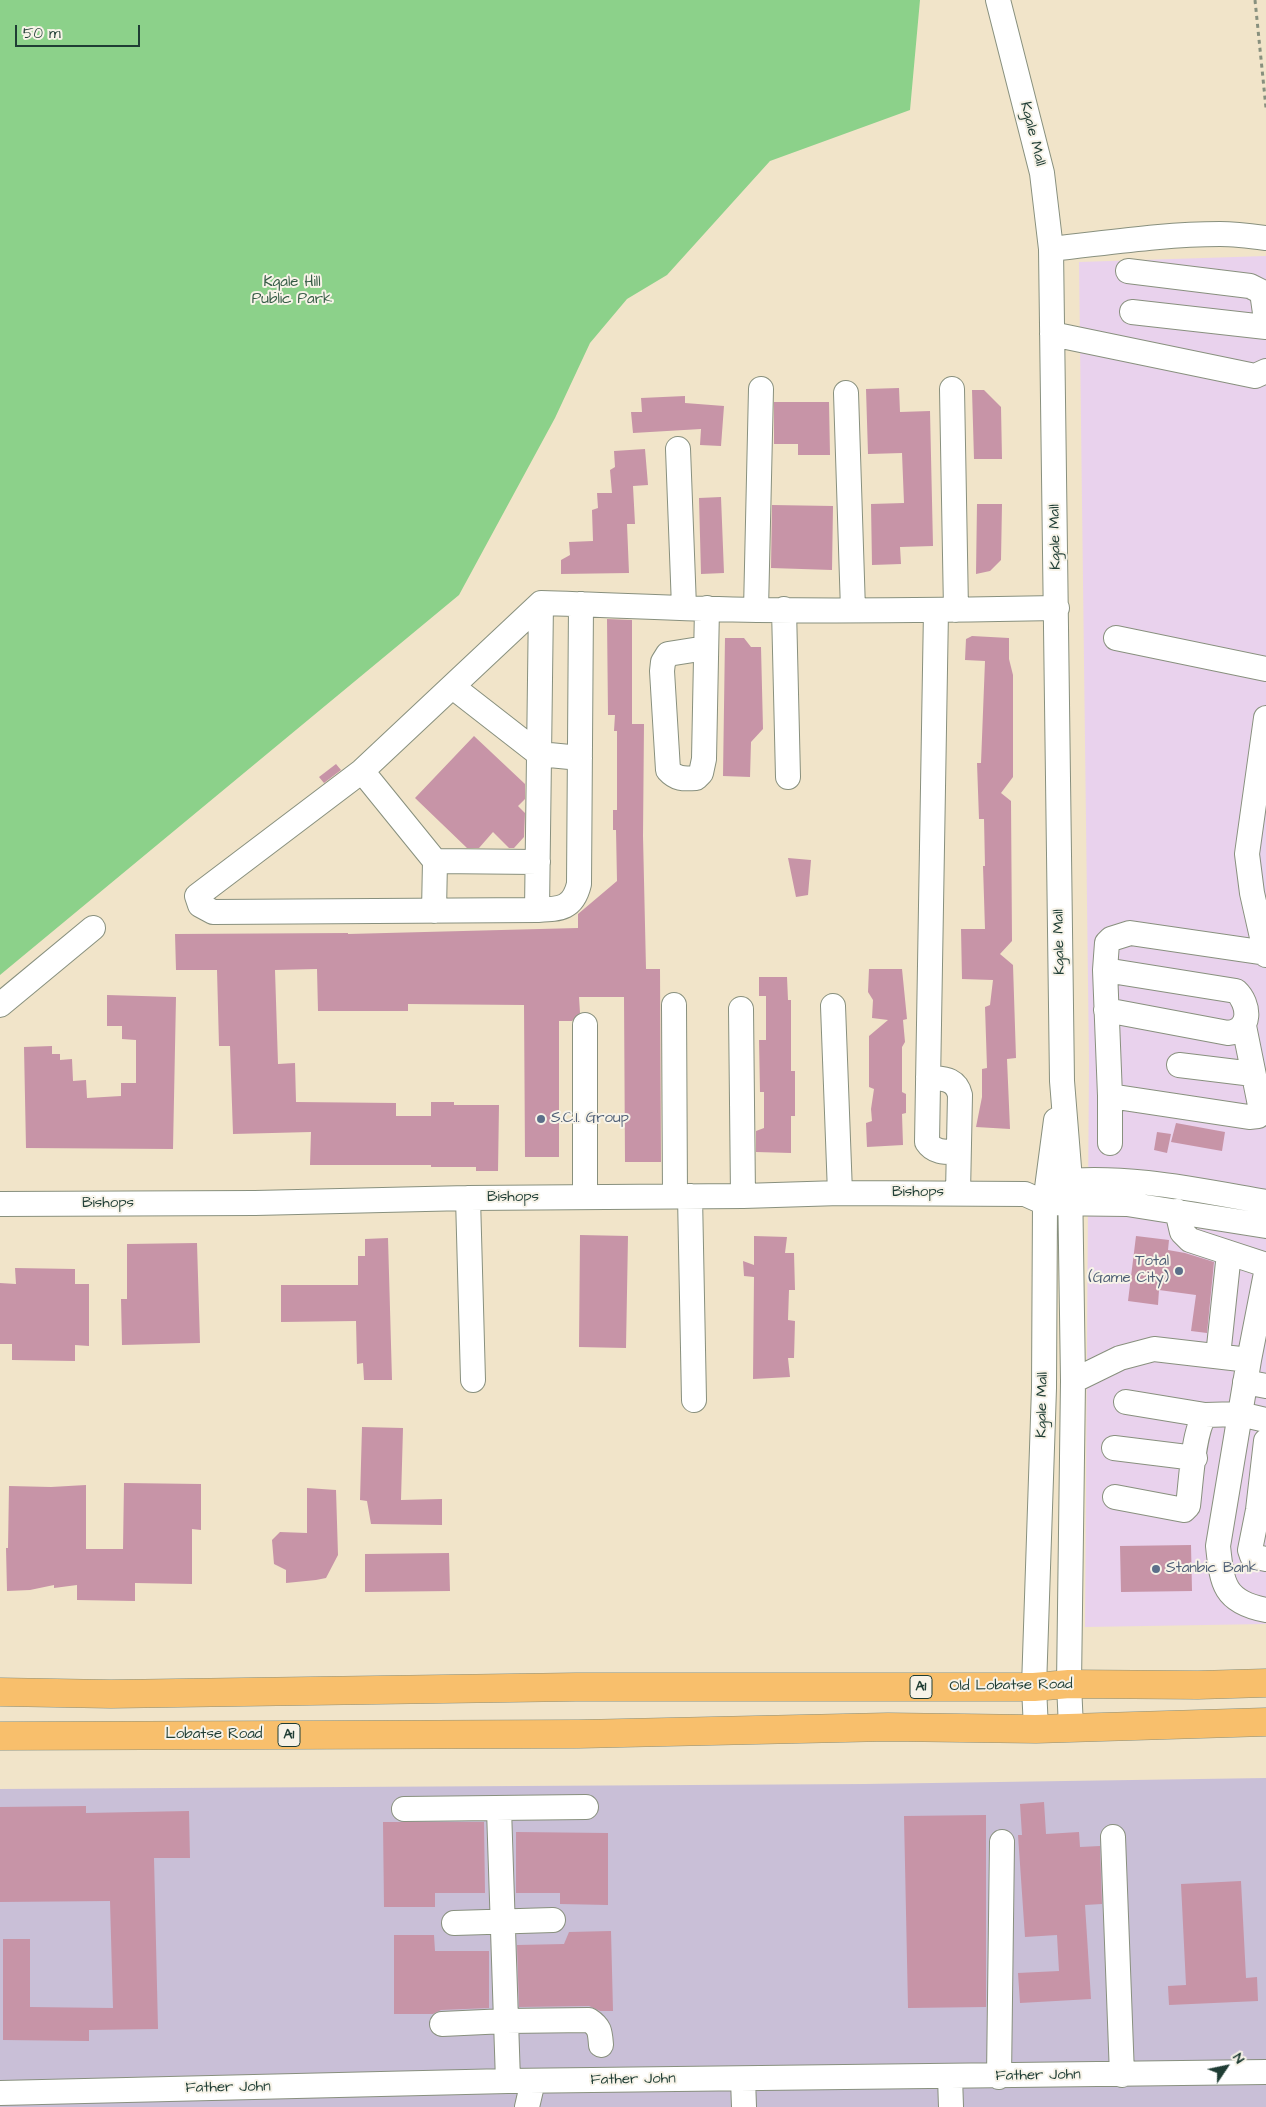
<!DOCTYPE html>
<style>
body{margin:0}
#map{position:relative;width:1266px;height:2107px;overflow:hidden;background:#f1e4c9;font-family:"Architects Daughter",sans-serif}
canvas{display:block}
.north{position:absolute;left:1201px;top:2042px;width:50px;height:50px;-webkit-text-stroke:4px #f7f3e8;paint-order:stroke;rotate:56deg;font-size:14px;font-weight:700;line-height:20px;text-align:center;color:#1f3d34}
.north::after{content:'';display:block;margin:auto;width:18px;height:22px;background:#1f3d34;clip-path:polygon(50% 0,100% 100%,50% 72%,0 100%)}
.scale{position:absolute;left:15px;top:25px;width:125px;height:22px;box-sizing:border-box;border:2px solid #1f3d34;border-top:0;padding-left:6px;font-size:15px;line-height:18px;white-space:nowrap;color:#1f3d34;-webkit-text-stroke:4px #f7f3e8;paint-order:stroke}
</style>
<div id="map">
<canvas width="1266" height="2107"></canvas>
<div class="north">N</div>
<div class="scale">50 m</div>
</div>
<script>
const context = document.querySelector('canvas').getContext('2d');
context.lineJoin = 'round';
function fill(path, color) { context.fillStyle = color; context.fill(path, 'evenodd'); }
function stroke(path, color, width, dash) { context.strokeStyle = color; context.lineWidth = width; context.lineCap = dash ? 'butt' : 'round'; context.setLineDash(dash || []); context.stroke(path); }
function write(font, color, halo, rows, align = 'center') {
  context.font = font + ' "Architects Daughter",sans-serif'; context.lineWidth = 4; context.setLineDash([]); context.textBaseline = 'middle'; context.strokeStyle = halo; context.fillStyle = color; for (const [text, x, y, turn = 0] of rows) {
    context.save(); context.translate(x, y); context.rotate((+turn || 0) * Math.PI / 180); context.textAlign = isNaN(turn) ? turn : align; if (halo) context.strokeText(text, 0, 0); context.fillText(text, 0, 0); context.restore();
  }
}
fill(new Path2D(`
 M1266 256V1624L1085 1627 1089 1062 1079 262Z`), '#e9d2ed');
fill(new Path2D(`
 M1266 1778V2107H0V1789L865 1784Z`), '#c9bfd7');
fill(new Path2D(`
 M0 0H920L910 110 770 161 667 275 627 299 590 343 555 418 459 595 0 975Z`), '#8cd18a');
fill(new Path2D(`
 M899 388 900 412 930 411 933 546 900 547 901 564 872 565 871 504 904 503 902 453 868 454 866 389Z
 M972 390H984L1001 407 1002 459H974Z
 M685 396V403L724 406 721 446 700 445 701 429 633 433 631 412H642L641 398Z
 M774 402H829L830 455H798V444H774Z
 M645 449 648 485 633 486 635 524H627L629 573 561 574V560L570 555 569 542 593 541 592 510 598 508 597 493H612L610 470 615 467 614 451Z
 M721 497 724 573 701 574 699 498Z
 M977 504H1002L1001 560 990 571 976 574Z
 M772 505 833 506 832 570 771 568Z
 M607 619 632 620V724H644L643 836 646 969H660L661 1162H625L624 997H579L580 1013 572 1021H559V1157H525L524 1005 408 1004V1011H318L317 969 275 970 278 1064 295 1063 296 1102 396 1103V1116H431V1102H454V1105H499L498 1171H476V1167H431V1165H310L311 1132 233 1134 230 1046H219L217 970H176L175 934 348 933V934L578 928V914L617 881 616 830H613V810H617V731H614L615 715H608Z
 M972 636 1009 638V659L1013 675V777L1001 793 1011 801 1012 941 1000 954 1013 965 1016 1058 1007 1059 1010 1129 976 1127 982 1097V1069L987 1068 985 1007 990 1005 993 980 962 979 961 929H985L983 866H985L984 819H979L977 763H981L985 661 965 660 966 639Z
 M725 638H744L751 647H761L763 729 751 742 750 777 723 776Z
 M474 736 525 784V799L518 806 525 813 524 837 514 848H509L493 832 479 848H467L415 798Z
 M336 764 341 770 324 783 319 777Z
 M788 858 811 860 808 895 796 897Z
 M869 969H902L907 1019 903 1020 905 1042 902 1047V1092L906 1094V1113L902 1114 903 1145 867 1147 866 1123 872 1121 871 1109 874 1089 869 1087V1036L888 1020 872 1018 873 1000 868 992Z
 M759 977H787L788 1000H791V1071H795V1116H791V1153L756 1152V1131L764 1128V1092H760L759 1040H766V996H759Z
 M107 995 176 997 173 1149 26 1148 24 1047 52 1046V1054H60V1060L72 1059 73 1081 86 1080 87 1098 121 1096V1083H136V1040L122 1039V1026H107Z
 M1176 1123 1225 1132 1222 1151 1171 1142Z
 M1157 1132 1171 1134 1167 1153 1154 1150Z
 M580 1235 628 1236 626 1348 579 1347Z
 M754 1236 787 1237 785 1253H794L795 1290H789L788 1320 795 1321 794 1358H788L790 1377 753 1379 754 1277 744 1276 743 1261 754 1265Z
 M1136 1236 1169 1240 1168 1250 1185 1253 1214 1262 1207 1333 1191 1331 1196 1295 1159 1290 1158 1305 1128 1301Z
 M388 1238 392 1380H364L363 1363 357 1364 356 1321 281 1322V1285H358V1256H365V1239Z
 M197 1243 200 1343 122 1345 121 1299H127V1244Z
 M15 1268 75 1269V1284H89V1346L75 1345V1361L12 1360V1344H0V1283L16 1284Z
 M362 1427 403 1428 401 1500 442 1499V1525L371 1524 367 1501 360 1500Z
 M124 1483 201 1484V1530L192 1529V1584L135 1583V1601L77 1600V1585L54 1588V1585L30 1590 7 1591 6 1548H8L9 1486 51 1487 86 1485V1549H123Z
 M307 1488 336 1490 338 1555 326 1578 316 1580 286 1583V1570L274 1564 272 1540 280 1532 307 1533Z
 M1191 1545 1192 1591 1121 1592 1120 1546Z
 M449 1553 450 1591 365 1592V1554Z
 M1044 1802 1046 1834 1079 1832 1080 1847 1100 1846 1102 1904 1085 1905 1091 1999 1020 2003 1018 1973 1059 1971 1057 1935 1025 1937 1018 1835H1022L1020 1804Z
 M86 1806V1813L189 1811 190 1858H154L158 2029 89 2030V2041L3 2040V1939H30V2007L113 2008 110 1901 0 1902V1807Z
 M986 1815V2007L908 2008 904 1816Z
 M383 1822H484L485 1893H435V1907H384Z
 M516 1832 608 1833V1905L560 1904V1893H516Z
 M1241 1881 1246 1978 1257 1977 1258 2001 1169 2005 1168 1986 1186 1985 1181 1884Z
 M611 1931 613 2011H600L589 2006 519 2007 517 1945 564 1944 569 1932Z
 M394 1935H434L435 1951H489V2008L441 2010 433 2014H394Z`), '#c794a7');
const minor = new Path2D(`
 M998 0 1042 173 1051 249 1062 1081 1070 1180 1073 1381 1069 1684 1071 1728
 M1051 249C1107 243 1163 234 1220 234 1235 234 1251 236 1266 238
 M1128 271 1250 286 1262 292 1266 320
 M1132 312 1266 327
 M1052 334 1255 376 1266 371
 M952 389 956 610
 M846 393 853 610
 M678 449 684 607
 M581 604 579 884C573 909 560 909 537 910L213 912 200 905 197 896 362 771 541 603C613 605 685 609 757 610 857 611 957 610 1057 608
 M784 609 788 777
 M756 610 761 389
 M936 610 927 1142C934 1153 946 1152 958 1152
 M1116 638 1266 669
 M706 648 668 654 663 662 662 671 668 770C676 779 683 779 696 778L701 773 704 759 707 608
 M453 687 539 754 580 758
 M1266 718 1247 854 1252 893 1266 955
 M362 771 435 861 538 862
 M537 910 541 603
 M434 911 435 861
 M1105 970 1236 991C1250 1004 1252 1031 1228 1033L1106 1010
 M0 1005 93 928
 M674 1005 675 1196
 M833 1006 840 1193
 M741 1009 743 1196
 M585 1025V1197
 M1179 1065 1253 1074
 M928 1077C943 1079 956 1078 960 1095L958 1193
 M1110 1096 1249 1117 1258 1116 1261 1110 1244 1026
 M1110 1143V1096L1105 970 1107 943 1111 939 1130 933 1266 953
 M1055 1182C1125 1174 1197 1190 1266 1202
 M690 1196 694 1400
 M468 1198 473 1380
 M0 1204 255 1203 468 1198 743 1196 840 1193 1025 1194 1045 1203 1127 1204 1266 1226
 M1177 1211 1182 1232 1190 1240 1266 1265
 M1266 1273 1249 1360 1218 1546C1222 1584 1224 1602 1266 1610
 M1218 1356 1229 1253
 M1073 1381 1120 1358 1154 1349 1249 1360
 M1245 1382 1266 1386
 M1126 1402 1205 1415
 M1266 1441 1258 1510 1250 1550 1252 1556 1266 1559
 M1114 1448 1195 1458
 M1115 1497 1184 1510 1188 1506C1191 1483 1193 1432 1205 1415L1240 1414 1266 1420
 M1036 1729 1034 1687 1044 1388 1045 1203 1056 1120
 M404 1809 586 1807
 M499 1809 508 2081
 M1113 1837 1122 2075
 M454 1923 553 1920
 M442 2024 506 2021 589 2020C600 2027 600 2032 601 2045
 M950 2077 951 2107
 M999 2077 1002 1842
 M743 2079 744 2107
 M0 2093 508 2081 1266 2072
 M527 2107 533 2081`);
const highway = new Path2D(`
 M0 1692 111 1694 576 1687H1034L1069 1684 1198 1685 1266 1683
 M0 1736 579 1734 888 1727 1036 1729 1266 1722`);
stroke(minor, '#88907e', 26);
stroke(highway, '#88907e', 29);
stroke(new Path2D(`
 M1255 0 1266 108`), '#88907e', 3, [4, 4]);
stroke(minor, '#fff', 24);
stroke(highway, '#f8bf6c', 28);
for (const [x, y, r, color] of [
 [541,1119,5,"#5c6f8a"],
 [1179,1271,5,"#5c6f8a"],
 [1156,1569,5,"#5c6f8a"]
]) { const dot = new Path2D(); dot.arc(x, y, r, 0, 2 * Math.PI); context.fillStyle = color; context.fill(dot); stroke(dot, '#f7f3e8', 2); }
for (const [x, y, w] of [
 [921,1687,22],
 [289,1735,22]
]) { const box = new Path2D(); box.roundRect(x - w / 2, y - 11.5, w, 23, 4); context.fillStyle = '#f7f3e8'; context.fill(box); stroke(box, '#1f3d34', 1); }
write('bold 14px', '#1f3d34', null, [
 ["A1",921,1687],
 ["A1",289,1735]
]);
write('15px', '#1f3d34', '#f7f3e8', [
 ["Kgale Mall",1032,134,76],
 ["Kgale Mall",1056,537,-91],
 ["Kgale Mall",1060,942,-91],
 ["Bishops",918,1193],
 ["Bishops",513,1198],
 ["Bishops",108,1204],
 ["Kgale Mall",1043,1405,-89],
 ["Old Lobatse Road",1011,1686,-1],
 ["Lobatse Road",214,1735],
 ["Father John",1038,2076,-1],
 ["Father John",633,2080,-1],
 ["Father John",228,2088,-1]
]);
write('15px', '#355b45', '#f7f3e8', [
 ["Kgale Hill",292,283],
 ["Public Park",292,300]
]);
write('15px', '#4e5e75', '#f7f3e8', [
 ["S.C.I. Group",551,1119],
 ["Total",1169,1262,"right"],
 ["(Game City)",1169,1279,"right"],
 ["Stanbic Bank",1166,1569]
], 'left');
</script>
